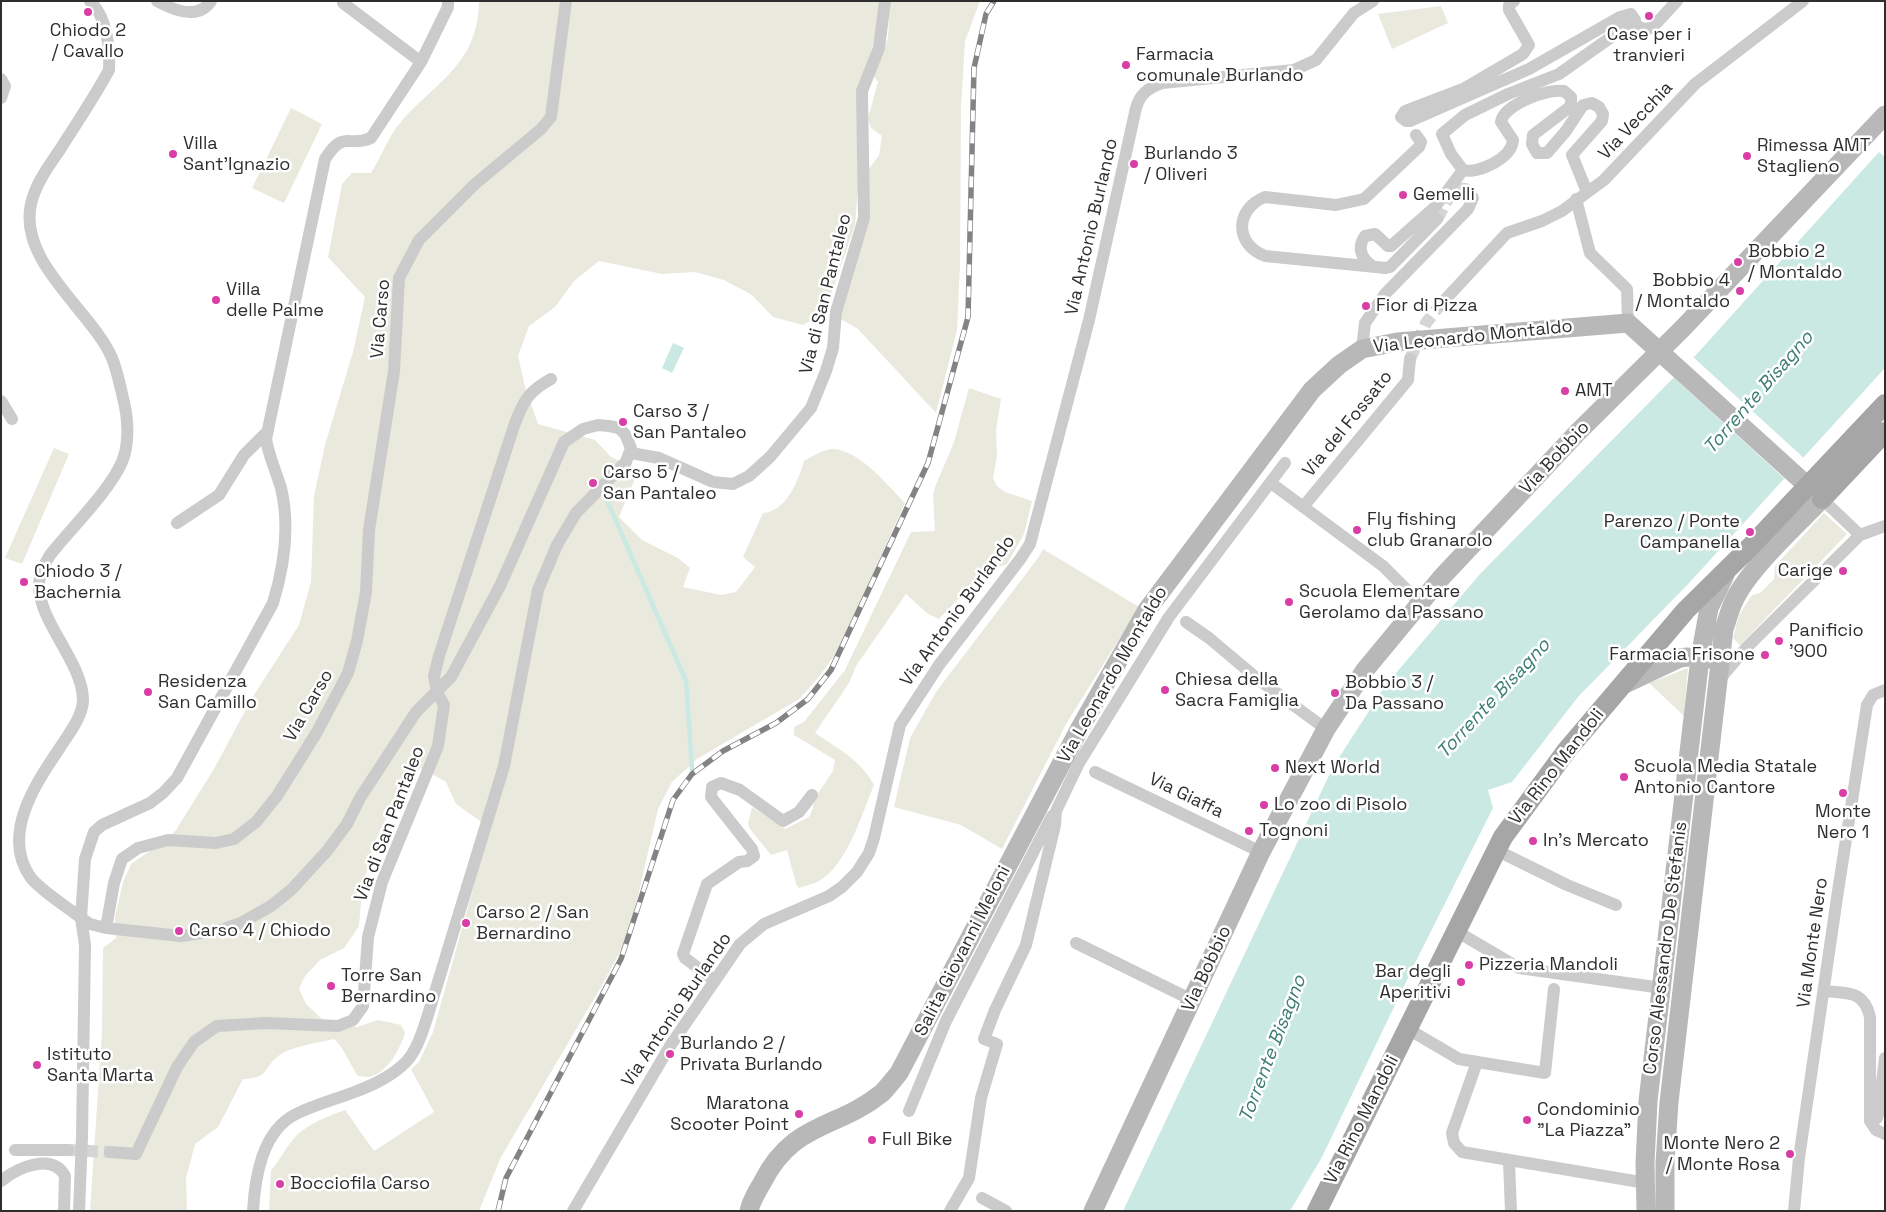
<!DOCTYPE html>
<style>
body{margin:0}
#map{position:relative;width:1886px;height:1212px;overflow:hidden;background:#fff;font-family:"Space Grotesk",sans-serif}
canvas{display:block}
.frame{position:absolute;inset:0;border:2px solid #2e2e2e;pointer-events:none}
</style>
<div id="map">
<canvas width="1886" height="1212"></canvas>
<div class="frame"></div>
</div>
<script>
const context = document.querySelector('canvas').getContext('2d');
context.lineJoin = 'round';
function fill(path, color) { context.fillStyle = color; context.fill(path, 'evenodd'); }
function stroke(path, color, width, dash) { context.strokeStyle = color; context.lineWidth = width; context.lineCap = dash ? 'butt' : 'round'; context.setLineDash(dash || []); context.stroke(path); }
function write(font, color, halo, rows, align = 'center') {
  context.font = font + ' "Space Grotesk",sans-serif'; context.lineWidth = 5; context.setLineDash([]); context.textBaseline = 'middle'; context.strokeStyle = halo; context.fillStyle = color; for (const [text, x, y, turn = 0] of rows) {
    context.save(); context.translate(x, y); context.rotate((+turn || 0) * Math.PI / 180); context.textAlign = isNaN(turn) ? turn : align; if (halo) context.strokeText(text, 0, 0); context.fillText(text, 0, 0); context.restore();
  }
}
fill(new Path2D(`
 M479 1H879V24L868 63 855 225 825 312 803 325 773 317 752 295 724 280 695 272 662 274 599 261 574 281 555 307 529 326 518 356 525 387 538 424 595 440 611 457 639 469 619 517 642 540 678 558 690 568 683 587 721 595 736 592 755 567 743 557 763 513C786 512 798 481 804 461 813 456 824 449 833 449 860 450 888 486 905 503L838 651 818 678 799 699 697 759 672 782 658 809 629 935 601 987 501 1157 479 1211H269L271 1170C281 1159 287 1145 297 1135 310 1123 328 1116 345 1110L374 1151 434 1112 411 1069 419 1062 433 1032 490 828 456 804 446 782 421 768 404 780 374 844 362 890 359 926 344 948 320 960 305 976 299 989 306 1004 322 1019 357 1027 378 1020 401 1025 405 1033C400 1049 388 1072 370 1077 367 1077 361 1076 358 1076 349 1063 345 1049 334 1039 317 1043 291 1046 277 1057 263 1069 269 1078 243 1079L218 1127 195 1144 186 1178 187 1211H90L102 1032 103 948 116 938 115 917 123 882 131 864 166 840 176 830 214 769 252 698 299 625 311 582 314 496 325 445 353 352 365 297 328 257 342 184 352 173H371C381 158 389 135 400 123 436 81 478 65 479 1Z
 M890 1H980L965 41 961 107 960 265 957 330 936 413 858 329 839 318 869 169 879 155 882 136 871 128 868 118 878 82 873 75 888 38Z
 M1441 6 1448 23 1392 49 1378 14Z
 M291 108 322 124 284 203 252 188Z
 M969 388 1001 399 996 430 997 456 993 478 997 486 1005 492 1032 501 1024 534 1007 564 983 573 939 619 928 614 906 594 856 666 849 683 815 733C837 748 861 760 874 785 862 813 847 867 817 882 812 884 805 886 799 888L796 884 787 850 771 855 750 829 748 824 752 807 785 829 809 817 813 808 814 799 833 771 835 760 794 735V727L804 722 845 670 911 532 935 531 933 495 935 487 954 442Z
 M54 448 69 454 22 564 5 558Z
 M1824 513 1847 534 1740 645 1733 638 1739 615 1752 595 1760 593 1774 579 1775 566Z
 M1043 549 1139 607 1066 724 1002 849 961 825 894 807 910 738 936 692 1038 558Z
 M1688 668 1684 716 1649 683Z`), '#eae9dd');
fill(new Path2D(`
 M1879 152 1885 157V368L1690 582 1578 697 1512 782 1488 790 1493 808 1419 955 1322 1157 1290 1211H1123L1333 767 1385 686 1480 574 1695 356Z
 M673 343 684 348 672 373 662 368Z`), '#cae9e2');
fill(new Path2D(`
 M1692 356 1806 460 1787 481 1672 376Z`), '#fff');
stroke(new Path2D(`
 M602 489 686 681 692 769`), '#cae9e2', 4.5);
stroke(new Path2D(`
 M1437 219C1444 209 1450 185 1466 189L1473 198
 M1410 359 1426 323 1440 305
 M68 1150 110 1152`), '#d5d5d5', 12, [12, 6]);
stroke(new Path2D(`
 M90 1C107 17 110 48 109 70 94 98 76 124 59 151 48 167 35 185 31 204 18 262 91 310 112 358 117 370 120 385 123 398 128 417 130 443 122 462 108 493 72 527 50 555 45 563 40 573 39 583 37 620 82 661 83 699 83 716 70 732 61 746 36 783 0 835 31 878 45 894 65 905 81 918L90 924 106 928
 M157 1C175 11 198 20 211 1
 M1514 1 1509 5V10L1529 45 1523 54 1465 88 1405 111 1401 117 1406 121H1410L1529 69 1620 17 1631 14 1635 20 1634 24 1624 28 1559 74 1508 94 1465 115 1442 134 1451 154 1463 170C1479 174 1512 158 1513 140L1501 122C1503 105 1548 88 1564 91L1571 97V106L1533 135 1532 144 1537 153H1547L1566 131 1583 105 1592 103 1599 107 1603 114 1602 121 1572 155 1587 192
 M343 3 421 62
 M1634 24 1643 29 1652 28 1677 1
 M1 79 5 86 1 98
 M1416 135 1421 142 1419 147 1364 199 1336 205 1265 197C1235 209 1234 244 1265 256L1386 268 1390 267 1437 219
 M1576 199 1590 253 1627 289 1628 323
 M1371 265C1361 258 1357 247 1365 236L1375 234 1388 246H1391L1435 207 1463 170
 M1440 305 1507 233 1542 221 1562 211 1604 180 1695 84 1803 1
 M1362 349 1365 323 1385 294 1468 209 1473 198
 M1 401 12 419
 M631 453 659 458 713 482 733 484 749 476 770 457 811 408 826 371 833 348 836 312 864 218 862 91 879 48 885 1
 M1271 483 1383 566 1419 602
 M1822 499 1860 535
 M1303 507 1408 380 1410 359
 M177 523 219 495 244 455 268 431
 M1186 622 1209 638 1259 680 1326 729
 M1720 679 1746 648 1860 535 1885 526
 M1095 772 1261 852
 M1496 850 1567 885 1616 905
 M1456 931 1519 968 1662 988
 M1076 943 1192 1000
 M715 981 685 958 683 954 707 884 739 862 747 861 754 856 752 849 711 797 712 787 721 783 740 790 783 821 799 812 812 795
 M1825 991C1848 994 1864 990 1870 1017V1121L1876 1130 1885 1134
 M1408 1029 1459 1059 1545 1073 1554 989
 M1477 1062 1452 1133 1454 1143 1462 1152 1646 1183
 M909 1111 946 1021 1052 816
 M1870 1121 1877 1118 1878 1114 1885 1058
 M15 1150H68
 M110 1152 136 1154 177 1067 194 1042 217 1026 266 1023 338 1026 353 1020 363 1006 368 937 382 882 438 746 444 705 437 692 434 676 439 656 515 423C524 400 529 391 551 379
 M1509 1162 1511 1211
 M1 1181C17 1168 52 1152 65 1176L64 1211
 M982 1198 1006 1211
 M79 1211 82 1136 85 945 81 918 85 859 94 832 102 825 150 803 163 793 177 778 273 603C284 567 290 526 281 488 276 471 269 457 266 439L325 159C344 129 348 148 371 138L421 62 448 7V1
 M253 1211C255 1177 262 1131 296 1114 316 1104 337 1099 357 1091 376 1084 392 1076 406 1062 417 1050 422 1033 427 1018L504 766 538 590 557 545 576 513 626 462 631 448 625 434 619 428 609 426 598 425 583 429 564 442 500 586 451 677 416 712 360 798 347 824 327 851 291 890 271 906 241 923 221 930 181 936 106 928 114 883 122 859 138 848 168 840 216 843 234 839 256 822 277 796 317 732 348 673 357 641 366 592 369 530 394 371 399 278 419 240 475 184 541 129 551 117 566 1
 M573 1211 670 1046 740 944 764 924 829 896 842 887 857 872 869 853 874 838 900 725 939 665 1021 558 1030 544 1089 320 1136 108C1140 94 1148 88 1162 83L1294 70 1316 60 1354 13 1373 1
 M950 1211 969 1178 981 1098 997 1044 984 1039 995 1010 1026 945 1055 825 1056 811 1079 763 1169 617 1285 463
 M1794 1211 1799 1158 1838 891 1867 705 1873 695 1885 690`), '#cbcbcb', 12);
stroke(new Path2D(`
 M1623 685 1680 658 1687 657 1712 659
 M749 1211C751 1201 757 1192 762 1183 793 1121 836 1130 882 1093 888 1087 894 1079 899 1073L1080 728 1147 610 1312 390 1339 365 1362 349 1397 342 1628 323 1822 499C1797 525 1746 571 1733 603 1729 612 1727 621 1724 629L1669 1102 1665 1163V1211
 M1093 1211 1261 852 1326 729 1365 670 1441 578 1578 432 1683 328 1885 115
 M1646 1211 1645 1163 1648 1101 1700 658 1709 608 1725 575`), '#b8b8b8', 19);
stroke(new Path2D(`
 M1822 499 1885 432
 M1317 1211 1503 837 1567 750 1686 610 1752 545 1885 404`), '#a6a6a6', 20);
const rail = new Path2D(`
 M498 1211 506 1178 621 959 673 800 692 774 723 751 776 723 808 699 831 670 928 463 968 317 974 68 986 14 994 1`);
stroke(rail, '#838383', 5.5);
stroke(rail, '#fff', 4, [11]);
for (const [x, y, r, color] of [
 [88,12,5,"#d83ea5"],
 [1649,16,5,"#d83ea5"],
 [1126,65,5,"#d83ea5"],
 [173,154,5,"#d83ea5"],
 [1747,156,5,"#d83ea5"],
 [1134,164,5,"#d83ea5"],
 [1403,195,5,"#d83ea5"],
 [1738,262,5,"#d83ea5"],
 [1740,291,5,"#d83ea5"],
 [216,300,5,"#d83ea5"],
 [1366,306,5,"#d83ea5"],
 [1565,391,5,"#d83ea5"],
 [623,422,5,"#d83ea5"],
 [593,483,5,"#d83ea5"],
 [1357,530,5,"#d83ea5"],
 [1750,532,5,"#d83ea5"],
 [1843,571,5,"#d83ea5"],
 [24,582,5,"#d83ea5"],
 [1289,602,5,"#d83ea5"],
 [1779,641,5,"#d83ea5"],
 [1765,655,5,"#d83ea5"],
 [1165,690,5,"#d83ea5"],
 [148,692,5,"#d83ea5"],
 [1335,693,5,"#d83ea5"],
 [1275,768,5,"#d83ea5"],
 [1624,777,5,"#d83ea5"],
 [1843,793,5,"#d83ea5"],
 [1264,805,5,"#d83ea5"],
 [1249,831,5,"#d83ea5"],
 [1533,841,5,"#d83ea5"],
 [466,923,5,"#d83ea5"],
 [179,931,5,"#d83ea5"],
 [1469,965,5,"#d83ea5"],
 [1461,982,5,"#d83ea5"],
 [331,986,5,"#d83ea5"],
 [670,1054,5,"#d83ea5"],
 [37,1065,5,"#d83ea5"],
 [799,1114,5,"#d83ea5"],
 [1527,1120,5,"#d83ea5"],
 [872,1140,5,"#d83ea5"],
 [1790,1154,5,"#d83ea5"],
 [280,1184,5,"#d83ea5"]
]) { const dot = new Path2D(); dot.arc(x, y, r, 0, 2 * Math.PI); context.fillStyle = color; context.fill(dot); stroke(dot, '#fff', 2); }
write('18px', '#2e2e2e', '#fff', [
 ["Chiodo 2",88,31,"center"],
 ["/ Cavallo",88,52,"center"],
 ["Case per i",1649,35,"center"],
 ["tranvieri",1649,56,"center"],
 ["Farmacia",1136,55],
 ["comunale Burlando",1136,76],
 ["Villa",183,144],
 ["Sant'Ignazio",183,165],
 ["Rimessa AMT",1757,146],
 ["Staglieno",1757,167],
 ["Burlando 3",1144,154],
 ["/ Oliveri",1144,175],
 ["Gemelli",1413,195],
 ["Bobbio 2",1748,252],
 ["/ Montaldo",1748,273],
 ["Bobbio 4",1730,281,"right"],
 ["/ Montaldo",1730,302,"right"],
 ["Villa",226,290],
 ["delle Palme",226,311],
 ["Fior di Pizza",1376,306],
 ["AMT",1575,391],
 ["Carso 3 /",633,412],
 ["San Pantaleo",633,433],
 ["Carso 5 /",603,473],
 ["San Pantaleo",603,494],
 ["Fly fishing",1367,520],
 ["club Granarolo",1367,541],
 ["Parenzo / Ponte",1740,522,"right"],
 ["Campanella",1740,543,"right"],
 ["Carige",1833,571,"right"],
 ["Chiodo 3 /",34,572],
 ["Bachernia",34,593],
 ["Scuola Elementare",1299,592],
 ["Gerolamo da Passano",1299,613],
 ["Panificio",1789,631],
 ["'900",1789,652],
 ["Farmacia Frisone",1755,655,"right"],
 ["Chiesa della",1175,680],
 ["Sacra Famiglia",1175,701],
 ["Residenza",158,682],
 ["San Camillo",158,703],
 ["Bobbio 3 /",1345,683],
 ["Da Passano",1345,704],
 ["Scuola Media Statale",1634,767],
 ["Antonio Cantore",1634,788],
 ["Next World",1285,768],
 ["Lo zoo di Pisolo",1274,805],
 ["Monte",1843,812,"center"],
 ["Nero 1",1843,833,"center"],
 ["Tognoni",1259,831],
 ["In's Mercato",1543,841],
 ["Carso 2 / San",476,913],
 ["Bernardino",476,934],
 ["Carso 4 / Chiodo",189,931],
 ["Pizzeria Mandoli",1479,965],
 ["Bar degli",1451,972,"right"],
 ["Aperitivi",1451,993,"right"],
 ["Torre San",341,976],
 ["Bernardino",341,997],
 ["Burlando 2 /",680,1044],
 ["Privata Burlando",680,1065],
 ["Istituto",47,1055],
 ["Santa Marta",47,1076],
 ["Maratona",789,1104,"right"],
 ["Scooter Point",789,1125,"right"],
 ["Condominio",1537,1110],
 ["\"La Piazza\"",1537,1131],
 ["Full Bike",882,1140],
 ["Monte Nero 2",1780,1144,"right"],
 ["/ Monte Rosa",1780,1165,"right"],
 ["Bocciofila Carso",290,1184]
], 'left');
write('18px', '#2e2e2e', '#fff', [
 ["Via Vecchia",1636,121,-47],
 ["Via Antonio Burlando",1092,227,-77],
 ["Via di San Pantaleo",826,294,-76],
 ["Via Carso",381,319,-85],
 ["Via Leonardo Montaldo",1473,337,-6],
 ["Via del Fossato",1348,424,-51],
 ["Via Bobbio",1555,458,-47],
 ["Via Antonio Burlando",958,611,-54],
 ["Via Leonardo Montaldo",1113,675,-60],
 ["Via Carso",309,706,-60],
 ["Via Rino Mandoli",1557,767,-52],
 ["Via Giaffa",1186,796,26],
 ["Via di San Pantaleo",390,824,-69],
 ["Via Monte Nero",1813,943,-82],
 ["Corso Alessandro De Stefanis",1666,948,-83],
 ["Salita Giovanni Meloni",963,951,-63],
 ["Via Bobbio",1207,969,-65],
 ["Via Antonio Burlando",677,1010,-56],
 ["Via Rino Mandoli",1362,1120,-63]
]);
write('italic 19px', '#3d7e70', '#fff', [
 ["Torrente Bisagno",1759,393,-49],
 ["Torrente Bisagno",1494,699,-47],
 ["Torrente Bisagno",1273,1049,-69]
]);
</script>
